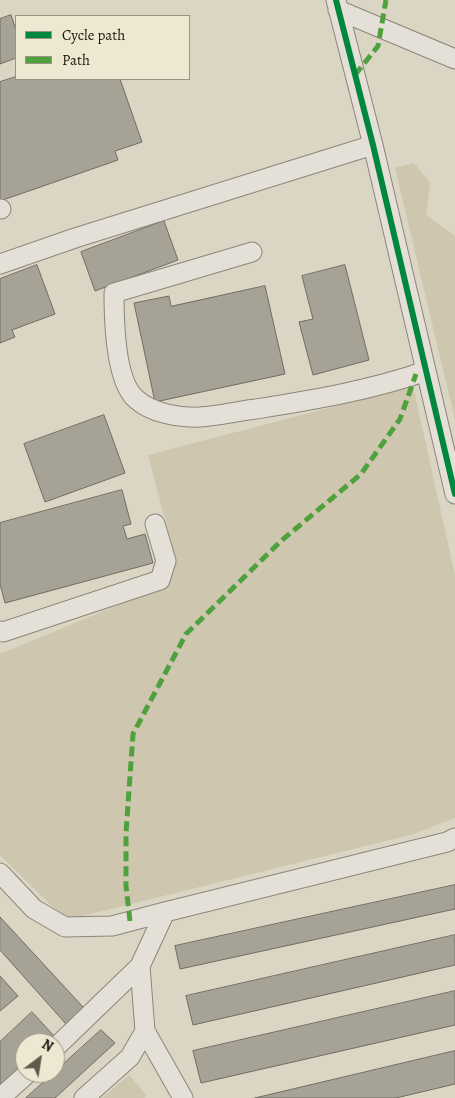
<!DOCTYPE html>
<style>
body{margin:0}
#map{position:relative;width:455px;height:1098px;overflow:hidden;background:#dbd5c3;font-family:Alegreya,serif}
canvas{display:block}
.legend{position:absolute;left:15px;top:15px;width:175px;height:65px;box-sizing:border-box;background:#eee7d2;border:1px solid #9b9383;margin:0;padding:6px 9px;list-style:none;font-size:15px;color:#1e160d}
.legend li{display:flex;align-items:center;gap:10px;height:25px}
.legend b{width:25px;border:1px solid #9b9383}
.north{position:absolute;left:15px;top:1033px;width:50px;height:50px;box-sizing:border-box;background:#eee7d2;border:1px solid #9b9383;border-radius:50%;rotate:31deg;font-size:14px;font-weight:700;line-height:20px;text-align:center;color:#1e160d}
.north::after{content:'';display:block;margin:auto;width:18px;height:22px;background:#60594d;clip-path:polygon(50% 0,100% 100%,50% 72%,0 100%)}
</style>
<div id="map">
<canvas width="455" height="1098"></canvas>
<ul class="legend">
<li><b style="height:6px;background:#00873e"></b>Cycle path</li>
<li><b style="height:6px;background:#4fa13e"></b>Path</li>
</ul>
<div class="north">N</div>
</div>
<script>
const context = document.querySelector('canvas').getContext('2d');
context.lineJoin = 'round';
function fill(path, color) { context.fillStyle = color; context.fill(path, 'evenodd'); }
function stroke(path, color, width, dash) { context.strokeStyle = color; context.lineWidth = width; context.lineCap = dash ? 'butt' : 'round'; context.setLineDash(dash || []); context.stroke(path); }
fill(new Path2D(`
 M414 163 430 183 426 215 455 236V420L395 168Z
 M413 386 455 575V818L414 834 66 920 0 855V654L166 585 174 553 148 455Z
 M129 1075 147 1096 144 1098H102Z`), '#cec6ae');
const building = new Path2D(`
 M11 15 16 30V58L0 64V19Z
 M16 77V79H120L142 142 115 151 118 160 0 201V82Z
 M164 221 178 260 95 291 81 252Z
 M37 265 55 314 12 330 15 337 0 343V279Z
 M345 265 369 360 313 375 299 322 313 319 302 276Z
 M265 286 285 374 155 402 134 303 169 296 171 306Z
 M104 415 125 473 45 502 24 444Z
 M122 490 131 524 123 526 127 539 145 534 153 563 5 603 0 584V523Z
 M455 885V909L180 969 175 946Z
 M0 917 83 1007 66 1024 0 950Z
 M455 935V965L193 1025 186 996Z
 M0 976 18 996 0 1011Z
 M455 991V1025L201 1083 193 1051Z
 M32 1012 55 1037 49 1043H25V1065L0 1088V1042Z
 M101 1030 115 1043 55 1098H26Z
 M455 1051V1084L396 1098H255Z`);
fill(building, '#a6a295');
stroke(building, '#706c62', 1);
const minor = new Path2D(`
 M336 0 373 145 455 494
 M338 10 455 59
 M0 209H1
 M252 252 114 293C114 319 115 381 136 399 151 413 179 418 200 417 218 416 238 411 256 409 313 400 372 390 426 371
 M0 264 75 238 373 145
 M0 631 3 632 160 580 166 561 155 524
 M0 873 34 909 65 927 112 926 165 912
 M145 1031 183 1098
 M55 1048 140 966
 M0 1098 28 1073
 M84 1098 130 1057 145 1031 140 966 165 912 447 842 455 838`);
stroke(minor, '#8a867b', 21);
stroke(minor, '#e4e0d7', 19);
stroke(new Path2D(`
 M355 75 378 46 386 0
 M130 921 126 886V833L133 734 186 634 281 541 361 474 400 419 416 374`), '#4fa13e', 5, [10, 5]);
stroke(new Path2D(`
 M336 0 373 145 455 494`), '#00873e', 6);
</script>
